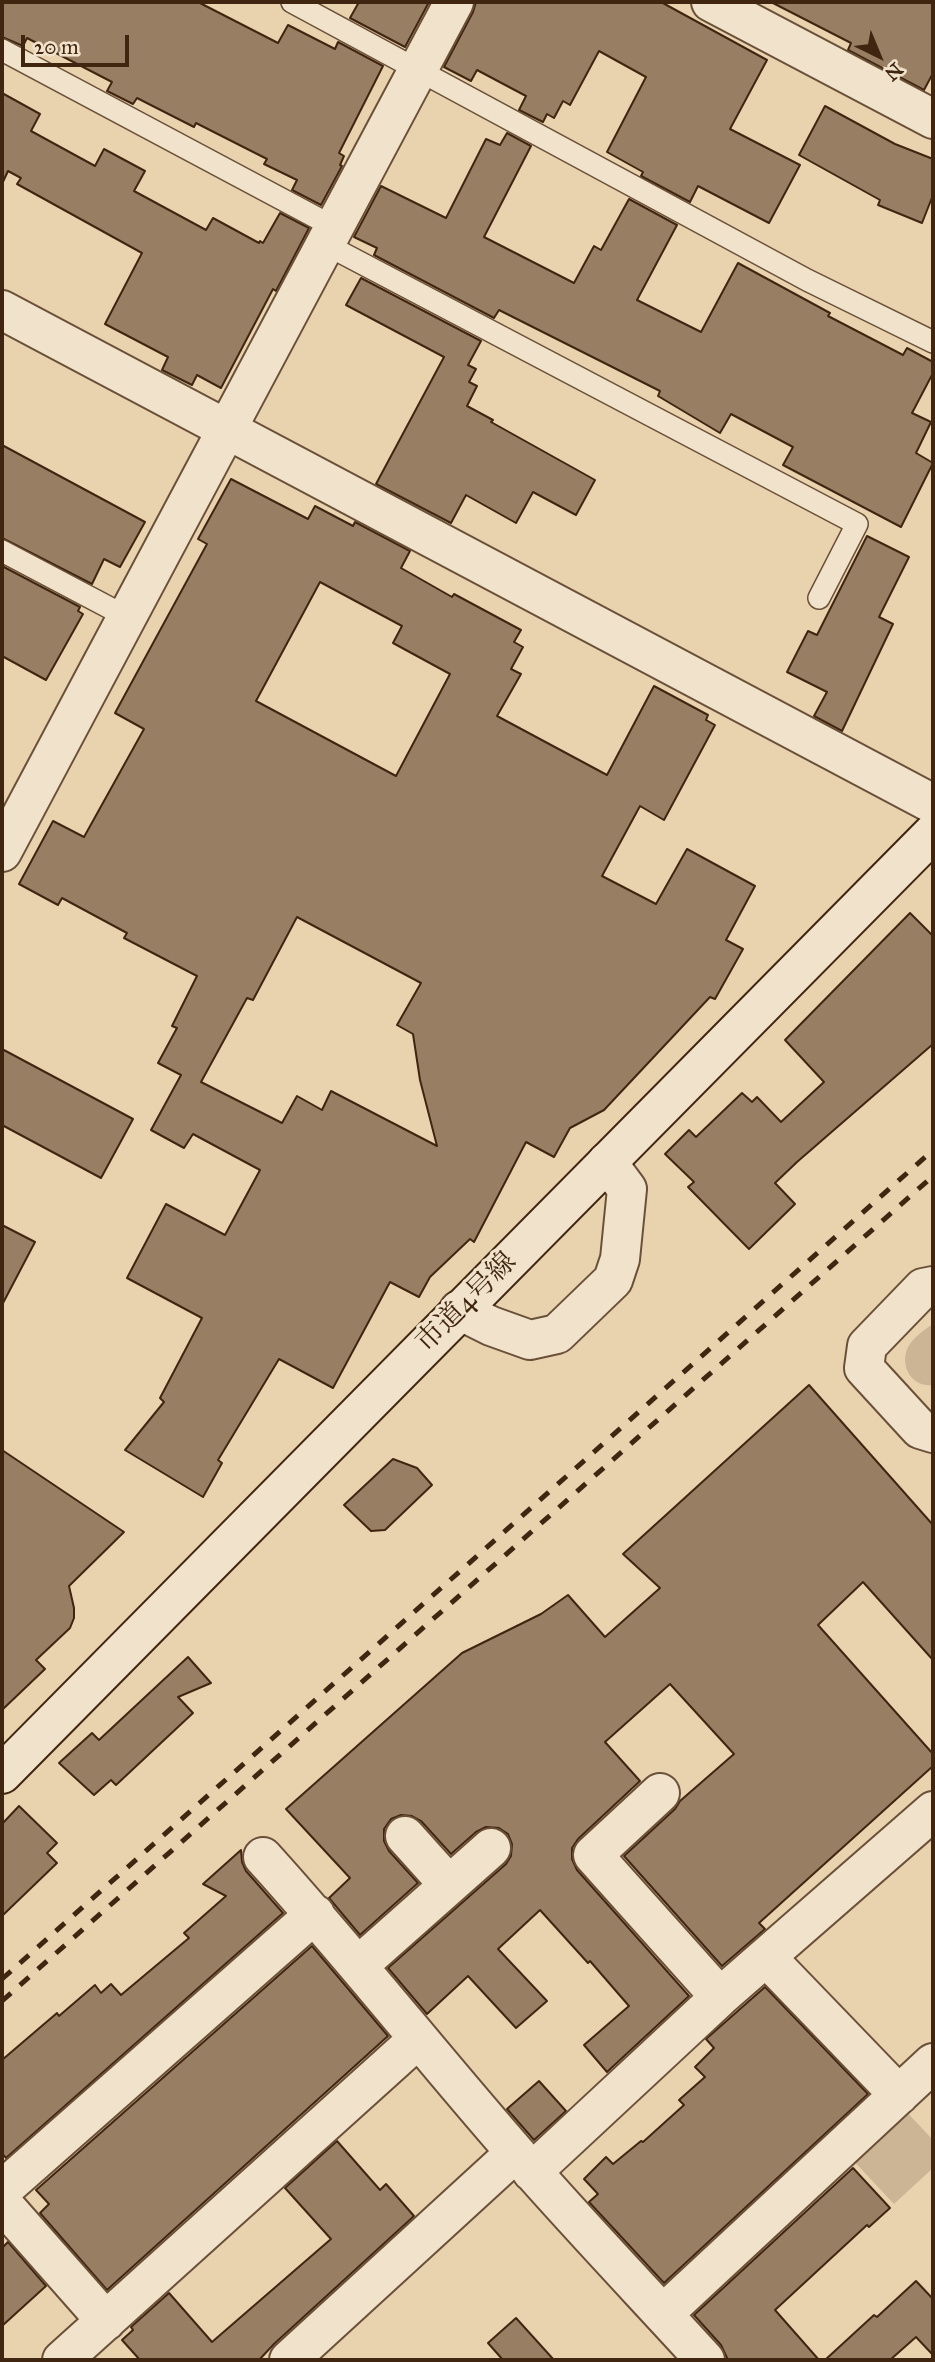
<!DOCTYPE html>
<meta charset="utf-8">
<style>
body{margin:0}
#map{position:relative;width:935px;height:2362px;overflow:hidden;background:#e9d3af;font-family:"IM FELL Great Primer",serif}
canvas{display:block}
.frame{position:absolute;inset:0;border:4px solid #402510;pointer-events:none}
.north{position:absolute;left:844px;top:21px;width:70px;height:70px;-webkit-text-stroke:5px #f1e2cb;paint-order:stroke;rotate:137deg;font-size:19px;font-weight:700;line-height:28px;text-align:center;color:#402510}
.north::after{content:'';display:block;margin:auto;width:24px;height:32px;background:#402510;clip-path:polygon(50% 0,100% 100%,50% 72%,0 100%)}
.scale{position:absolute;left:21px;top:35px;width:108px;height:32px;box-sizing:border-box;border:4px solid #402510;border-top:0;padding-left:9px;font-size:21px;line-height:24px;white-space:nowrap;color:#402510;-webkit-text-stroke:5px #f1e2cb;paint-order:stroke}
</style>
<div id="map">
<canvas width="935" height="2362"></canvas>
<div class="frame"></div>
<div class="north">N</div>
<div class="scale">20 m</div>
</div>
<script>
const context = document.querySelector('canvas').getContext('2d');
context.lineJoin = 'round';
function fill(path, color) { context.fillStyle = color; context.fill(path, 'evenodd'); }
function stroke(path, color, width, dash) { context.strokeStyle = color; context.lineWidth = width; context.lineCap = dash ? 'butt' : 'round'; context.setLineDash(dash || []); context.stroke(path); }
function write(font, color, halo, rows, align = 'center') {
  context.font = font + ' "IM FELL Great Primer","Noto Serif JP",serif'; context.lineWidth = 6; context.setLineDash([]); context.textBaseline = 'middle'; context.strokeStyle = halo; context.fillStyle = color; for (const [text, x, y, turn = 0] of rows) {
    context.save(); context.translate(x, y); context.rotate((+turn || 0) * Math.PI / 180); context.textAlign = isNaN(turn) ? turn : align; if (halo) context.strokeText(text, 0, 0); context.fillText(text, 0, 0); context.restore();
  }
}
fill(new Path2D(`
 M933 1324V1385C912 1388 899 1366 908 1347 913 1338 925 1329 933 1324Z
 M902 2107 933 2140V2168L894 2204 849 2156Z`), '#ccb594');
const building = new Path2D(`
 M2 2H198L278 43 288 25 335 49 338 42 383 66 339 153 344 156 340 165 342 166 321 205 292 190 297 180 264 164 267 159 196 123 194 127 137 98 133 104 107 91 112 82 27 38 23 46 2 37Z
 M359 2H429L405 47 350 18Z
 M476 2H661L767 60 730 129 800 165 769 223 698 186 690 202 641 176 643 172 607 152 646 77 599 51 570 105 563 101 554 118 547 114 543 122 519 110 526 96 477 70 471 81 444 67 473 12Z
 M771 2H933V73L924 90 848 50 851 43Z
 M2 93 40 114 31 131 95 166 104 149 145 171 134 191 206 230 213 218 259 243 260 241 263 243 280 213 309 228 276 291 273 289 221 388 197 375 192 385 162 370 168 357 105 324 142 253 17 184 21 178 8 171 2 184Z
 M825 106 895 144 933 159V195L922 223 878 205 880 200 799 155Z
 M507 133 531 146 484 237 574 283 594 246 601 250 629 199 677 225 637 300 701 332 738 263 830 313 828 316 903 355 907 348 933 362V373L912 413 931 422 916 453 933 463 901 527 783 465 793 447 731 414 720 433 658 396 660 391 499 310 494 318 374 255 377 248 354 237 381 186 446 218 486 139 500 145Z
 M361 278 481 341 468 365 476 369 469 382 477 386 467 406 493 420 491 422 595 480 576 515 533 492 516 523 466 495 451 523 376 484 444 357 346 305Z
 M2 445 145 522 120 567 104 559 92 584 2 538Z
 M231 479 308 519 315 506 353 526 355 522 410 551 401 568 452 597 454 594 521 630 514 642 523 647 511 669 521 674 497 716 607 775 654 686 708 715 706 720 715 725 664 820 640 806 602 876 656 904 687 849 755 886 726 940 743 949 715 999 710 997 604 1110 570 1128 554 1157 526 1142 474 1242 470 1239 430 1277 419 1297 390 1282 333 1388 279 1359 218 1460 222 1463 203 1497 125 1450 164 1402 160 1398 202 1318 127 1278 166 1204 225 1235 260 1170 193 1134 184 1148 151 1130 181 1075 158 1063 177 1028 172 1026 197 976 124 938 127 933 62 898 58 905 19 884 53 821 84 837 144 729 115 713 207 544 198 539ZM320 582 402 626 393 643 450 674 396 776 256 701ZM297 917 421 983 397 1025 413 1034 420 1080 437 1146 331 1091 322 1110 297 1096 282 1123 201 1082 247 998 253 1000Z
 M867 536 909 557 879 617 893 624 842 731 814 716 827 692 787 672 808 631 817 635Z
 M2 566 80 607 78 611 83 614 46 680 2 656Z
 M910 913 933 936V1044L797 1162 775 1183 795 1204 749 1249 688 1187 694 1182 665 1154 689 1130 696 1137 742 1093 752 1102 757 1097 781 1122 824 1082 785 1040Z
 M2 1049 133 1119 101 1178 2 1125Z
 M2 1225 35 1242 2 1305Z
 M809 1385 933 1525V1660L863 1582 818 1625 933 1754V1766L759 1923 765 1929 722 1966 624 1856 675 1809 680 1801 734 1754 670 1684 605 1742 640 1781 578 1839 572 1848V1859L577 1870 689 1996 607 2072 584 2045 629 2006 590 1961 588 1963 540 1910 498 1949 547 2001 516 2028 468 1976 427 2014 388 1968 506 1864 511 1856 512 1844 508 1834 499 1828 486 1827 476 1832 451 1854 421 1821 412 1816 401 1815 391 1819 384 1829V1841L389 1851 418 1883 360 1935 329 1898 350 1878 286 1809 462 1653 541 1614 568 1595 605 1637 660 1588 623 1554Z
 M2 1450 124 1532 69 1586 74 1608V1618L70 1628 36 1660 45 1669 2 1710Z
 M393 1459 417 1468 432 1485 385 1530 371 1531 344 1505Z
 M188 1657 211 1683 178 1697 193 1713 116 1785 111 1780 94 1795 59 1763 92 1733 99 1740Z
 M19 1806 57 1843 47 1853 57 1863 2 1916V1824Z
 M241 1850 242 1862 246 1871 283 1913 6 2158 2 2153V2060L57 2013 59 2016 95 1985 101 1993 111 1984 121 1995 189 1938 184 1933 226 1896 203 1884Z
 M312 1946 388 2036 107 2290 40 2213 49 2204 36 2190Z
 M765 1987 868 2094 664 2283 589 2202 598 2194 584 2179 606 2157 613 2164 641 2141 643 2142 684 2105 679 2100 705 2077 695 2067 714 2048 706 2039Z
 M539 2081 566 2111 534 2140 507 2109Z
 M337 2141 380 2190 386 2184 414 2216 274 2344 259 2360H140L122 2340 133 2330 131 2327 169 2293 212 2342 331 2239 285 2188Z
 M853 2168 890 2208 869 2227 867 2225 775 2310 819 2360H728L721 2345 694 2315Z
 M8 2242 46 2286 2 2326V2248Z
 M916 2281 933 2299V2355L916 2337 890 2360H825L874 2315 877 2317Z
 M516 2318 554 2360H503L488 2343Z`);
fill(building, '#987f63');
stroke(building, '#402510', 2);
const lane = new Path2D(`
 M292 2 807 280 933 342
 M2 50 334 227
 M325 244 857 524 819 598
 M2 551 127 617`);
const street = new Path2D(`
 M711 2 933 119
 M2 310 933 804
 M2 852 454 2
 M933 1286 923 1288 867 1346 864 1368 920 1429 933 1433
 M459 1310 491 1326 530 1340 557 1334 613 1280 620 1259 627 1189 607 1162
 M660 1793 593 1855 720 1997
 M405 1836 449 1885
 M263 1857C350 1953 430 2055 515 2152 577 2223 642 2291 705 2360
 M766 1957 899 2095
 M359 1965 491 1848
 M532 2172 720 1997 933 1811
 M2 2190 315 1914
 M2 2203 106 2321
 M663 2314 933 2063
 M62 2360 418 2039
 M289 2360 515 2153`);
const secondary = new Path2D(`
 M2 1774 933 833`);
stroke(lane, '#6a5038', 24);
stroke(street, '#6a5038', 42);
stroke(secondary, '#402510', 42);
stroke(lane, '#f1e2cb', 21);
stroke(street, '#f1e2cb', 38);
stroke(secondary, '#f1e2cb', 38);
stroke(new Path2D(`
 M2 1979 933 1150
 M2 2001 933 1176`), '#402510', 5, [12, 12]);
write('28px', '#402510', '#f1e2cb', [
 ["市道4号線",467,1303,-45]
]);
</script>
